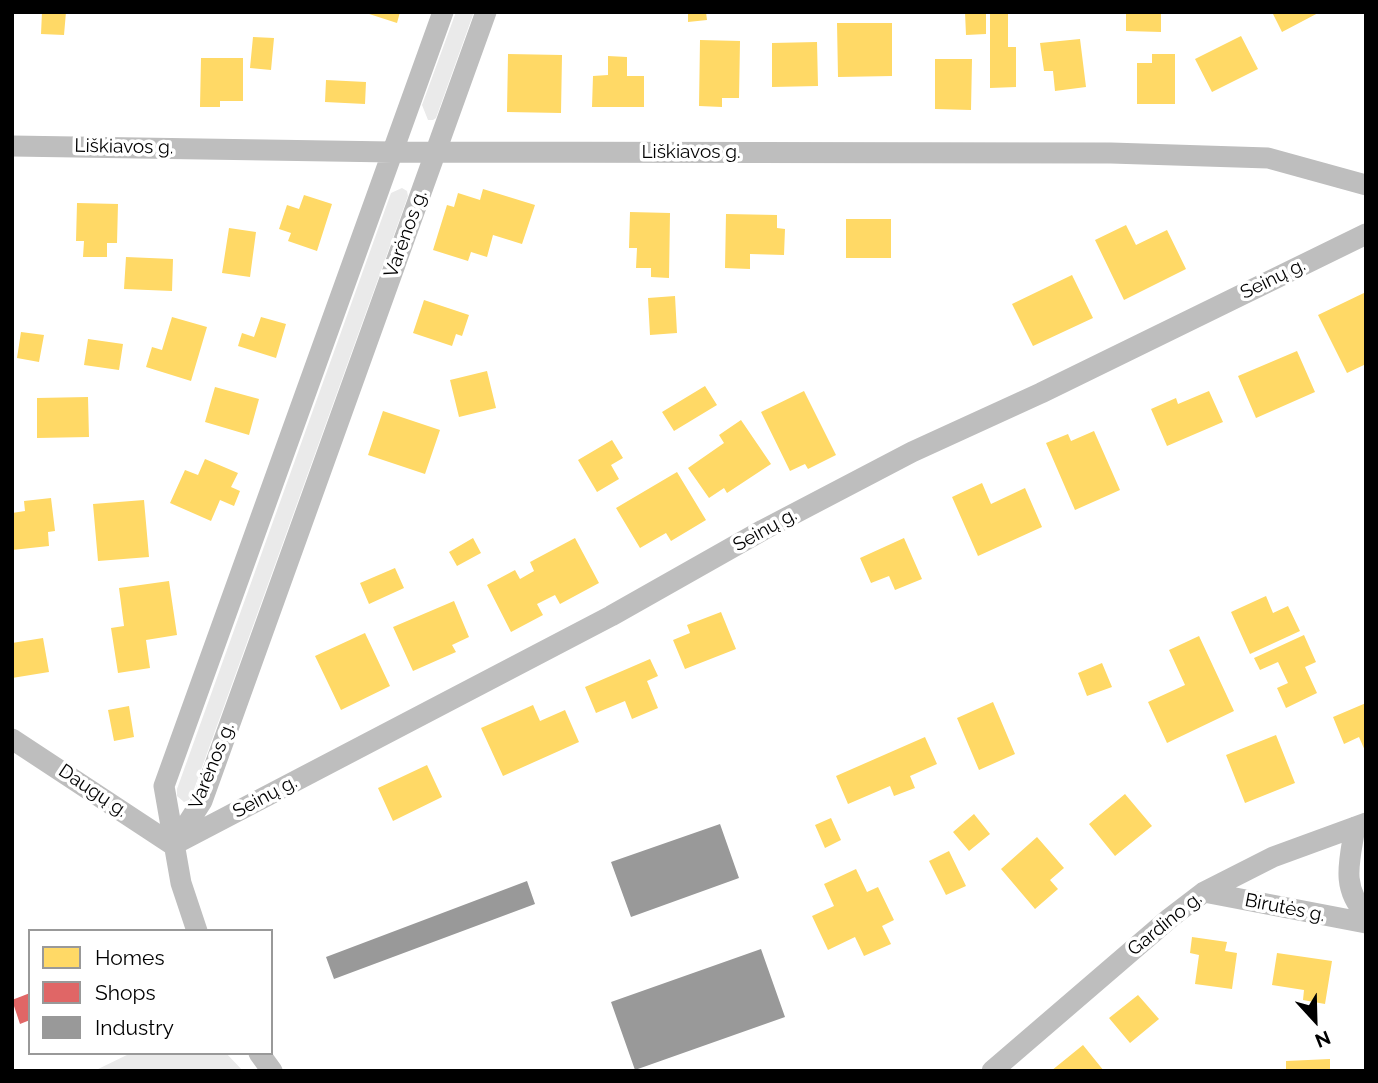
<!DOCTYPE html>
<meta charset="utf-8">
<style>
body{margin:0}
#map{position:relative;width:1378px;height:1083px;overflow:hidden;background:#fff;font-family:Raleway,sans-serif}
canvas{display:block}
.frame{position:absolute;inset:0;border:14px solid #000;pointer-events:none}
.legend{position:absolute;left:28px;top:929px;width:245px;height:126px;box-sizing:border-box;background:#fff;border:2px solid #999;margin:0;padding:9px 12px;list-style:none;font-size:21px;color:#000}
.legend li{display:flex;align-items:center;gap:14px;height:35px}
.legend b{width:35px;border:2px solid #999}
.north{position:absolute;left:1280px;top:985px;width:70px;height:70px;-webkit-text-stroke:5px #fff;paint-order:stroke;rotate:158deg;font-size:19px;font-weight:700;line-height:28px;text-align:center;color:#000}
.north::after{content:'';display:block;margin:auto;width:24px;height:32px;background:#000;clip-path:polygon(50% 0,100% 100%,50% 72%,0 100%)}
</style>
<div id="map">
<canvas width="1378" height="1083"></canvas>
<div class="frame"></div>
<ul class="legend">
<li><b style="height:19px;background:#ffd966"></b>Homes</li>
<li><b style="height:19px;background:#e06666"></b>Shops</li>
<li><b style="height:19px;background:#999"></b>Industry</li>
</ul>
<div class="north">N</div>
</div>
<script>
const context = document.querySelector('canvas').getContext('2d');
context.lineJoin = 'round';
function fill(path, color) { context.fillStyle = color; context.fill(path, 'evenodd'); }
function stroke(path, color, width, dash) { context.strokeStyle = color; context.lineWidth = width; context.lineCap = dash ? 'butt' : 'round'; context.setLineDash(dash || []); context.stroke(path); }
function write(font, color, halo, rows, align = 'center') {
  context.font = font + ' Raleway,sans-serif'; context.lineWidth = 7; context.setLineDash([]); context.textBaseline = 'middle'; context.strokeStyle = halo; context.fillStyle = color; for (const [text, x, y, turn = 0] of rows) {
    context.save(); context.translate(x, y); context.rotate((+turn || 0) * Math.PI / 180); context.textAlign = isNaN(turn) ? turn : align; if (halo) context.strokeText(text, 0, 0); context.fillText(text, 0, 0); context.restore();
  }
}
fill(new Path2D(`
 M456 12H474L436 118 433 120H428L422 105Z
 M402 188 407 191 408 196 192 795 189 800 184 802 177 796V789L391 193Z
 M131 1053H226L243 1071H94Z`), '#eaeaea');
fill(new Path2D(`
 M42 12H66L64 35 41 34Z
 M363 12H400L397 23Z
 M688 12H706L707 20 688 22Z
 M965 12H986V34L966 35Z
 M990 12H1008V47H1016V87L990 88Z
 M1126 12H1161V32L1126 31Z
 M1272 12H1320L1282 32Z
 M837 23H892V76L838 77Z
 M1241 36 1258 69 1212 92 1195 59Z
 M253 37 274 38 271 70 250 68Z
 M1080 39 1086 87 1055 91 1053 71H1044L1040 43Z
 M700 40 740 41 739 98H722V107L699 106Z
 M817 42 818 86 772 87V43Z
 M508 54 562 55 561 113 507 112Z
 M1152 54H1175V104H1137V63H1152Z
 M608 56 627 57V76H644V107H592L593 76 608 75Z
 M201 58H243V101H220V107H200Z
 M935 59H972L971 110 935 109Z
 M326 80 366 82 365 104 325 102Z
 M483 189 535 205 522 244 493 235 487 257 471 252 468 261 433 250 447 205 454 207 458 193 480 200Z
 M304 195 332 204 317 251 288 241 291 233 279 229 287 205 299 209Z
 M77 203 118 204 117 243H107V257H83L84 241H76Z
 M630 212 670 213 669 278 651 277V268H636L637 248H629Z
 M726 214 777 215V228L785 229 784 255 750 254V269L725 268Z
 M846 219H891V258H846Z
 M1126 225 1136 245 1167 230 1186 269 1124 300 1095 240Z
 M229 228 256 232 250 277 222 273Z
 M126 257 173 259 172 291 124 289Z
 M1072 275 1093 318 1033 346 1012 304Z
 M1366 292V364L1347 373 1318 315Z
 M675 296 677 333 650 335 648 298Z
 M424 300 469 315 462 336 456 334 452 346 413 333Z
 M172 317 207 327 191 381 146 367 152 347 162 350Z
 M261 317 286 324 276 358 238 346 242 333 254 337Z
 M21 332 44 335 39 362 17 358Z
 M88 339 123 344 119 370 84 365Z
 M1297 351 1315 392 1256 418 1238 376Z
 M487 371 496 408 459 417 450 380Z
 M705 386 717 405 674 431 662 412Z
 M215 387 259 399 249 435 205 422Z
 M804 391 836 455 808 469 805 464 790 471 761 412Z
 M1209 391 1223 422 1167 446 1151 409 1176 398 1178 404Z
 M88 397 89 437 37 438V398Z
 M383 411 440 430 425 474 368 455Z
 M741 420 771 464 727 493 724 488 709 498 688 468 724 443 719 435Z
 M1094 431 1120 490 1075 510 1046 443 1068 434 1071 441Z
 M612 440 623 458 611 465 619 479 597 492 578 460Z
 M205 459 238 473 231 487 240 491 234 506 220 500 211 521 170 503 185 470 198 475Z
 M677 472 706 520 671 541 666 533 640 548 616 508Z
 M982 483 991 504 1025 488 1042 527 978 556 952 497Z
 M51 498 55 531 48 532 49 546 12 550V513L25 511 24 501Z
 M144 500 149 557 98 561 93 504Z
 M473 538 481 553 457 566 449 552Z
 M575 538 599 583 560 604 555 595 537 604 543 615 511 632 487 585 515 570 520 579 534 571 530 562Z
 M904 538 922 579 895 590 889 576 871 583 860 558Z
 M395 568 404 588 369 604 360 583Z
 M169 581 177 635 146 640 150 668 118 673 111 628 124 626 119 588Z
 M1266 596 1273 613 1288 606 1300 631 1250 654 1231 612Z
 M454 601 469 637 452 645 456 652 413 671 393 627Z
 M721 612 736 649 685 669 673 640 690 633 687 625Z
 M365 633 390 686 341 710 315 656Z
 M1304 635 1316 662 1305 667 1317 693 1286 708 1277 688 1288 683 1278 662 1260 670 1254 658Z
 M1199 636 1234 711 1167 743 1148 702 1185 685 1169 650Z
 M43 638 49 672 12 678V643Z
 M650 659 658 676 647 681 658 708 632 719 625 701 596 713 585 687Z
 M1102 663 1112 687 1087 696 1078 673Z
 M993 702 1015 754 979 770 957 718Z
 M1366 703V753L1359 737 1344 744 1333 717Z
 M533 705 540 721 565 710 579 742 503 776 481 728Z
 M129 706 134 737 114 741 108 710Z
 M1276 735 1295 783 1245 803 1226 755Z
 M925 737 937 764 910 776 915 788 894 796 890 786 848 804 836 776Z
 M427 765 442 797 393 821 378 788Z
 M1125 794 1152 826 1115 856 1089 824Z
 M974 814 990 834 969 851 953 832Z
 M831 818 841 840 825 848 815 825Z
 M1037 837 1064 868 1050 880 1058 889 1035 909 1001 869Z
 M949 851 966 886 946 895 929 861Z
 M856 869 867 892 878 887 894 920 882 926 891 944 864 956 855 937 828 950 812 916 834 906 824 884Z
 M1192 937 1227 942 1225 951 1237 953 1232 989 1195 984 1199 955 1190 953Z
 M1277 953 1332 961 1325 1004 1303 1000 1304 990 1272 985Z
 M1138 995 1159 1019 1130 1043 1109 1018Z
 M1083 1045 1104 1071H1051Z
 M1330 1059V1071H1286V1061Z`), '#ffd966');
fill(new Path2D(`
 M30 993V1020L20 1024 12 1000Z`), '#e06666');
fill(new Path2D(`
 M720 824 739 878 631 917 611 862Z
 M527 881 535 904 334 979 326 957Z
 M761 949 785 1017 635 1070 611 1002Z`), '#999');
stroke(new Path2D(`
 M12 146 392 152 1111 153 1268 158 1366 185
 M12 739 173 845
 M1355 827C1350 860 1340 887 1366 914
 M175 843 202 801 486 12
 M173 845 611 616 763 530 912 452 1041 393 1366 234
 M1204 892 1366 923
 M197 931 181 883 164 786 443 12
 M259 1053 272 1071
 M992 1071 1170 918 1204 892 1273 857 1366 823`), '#bebebe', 21);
write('19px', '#000', '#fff', [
 ["Liškiavos g.",124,147,1],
 ["Liškiavos g.",691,152],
 ["Varėnos g.",406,234,-70],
 ["Seinų g.",1273,279,-26],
 ["Seinų g.",765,530,-29],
 ["Varėnos g.",212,766,-68],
 ["Daugų g.",93,791,34],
 ["Seinų g.",265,797,-28],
 ["Birutės g.",1285,908,11],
 ["Gardino g.",1165,924,-39]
]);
</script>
